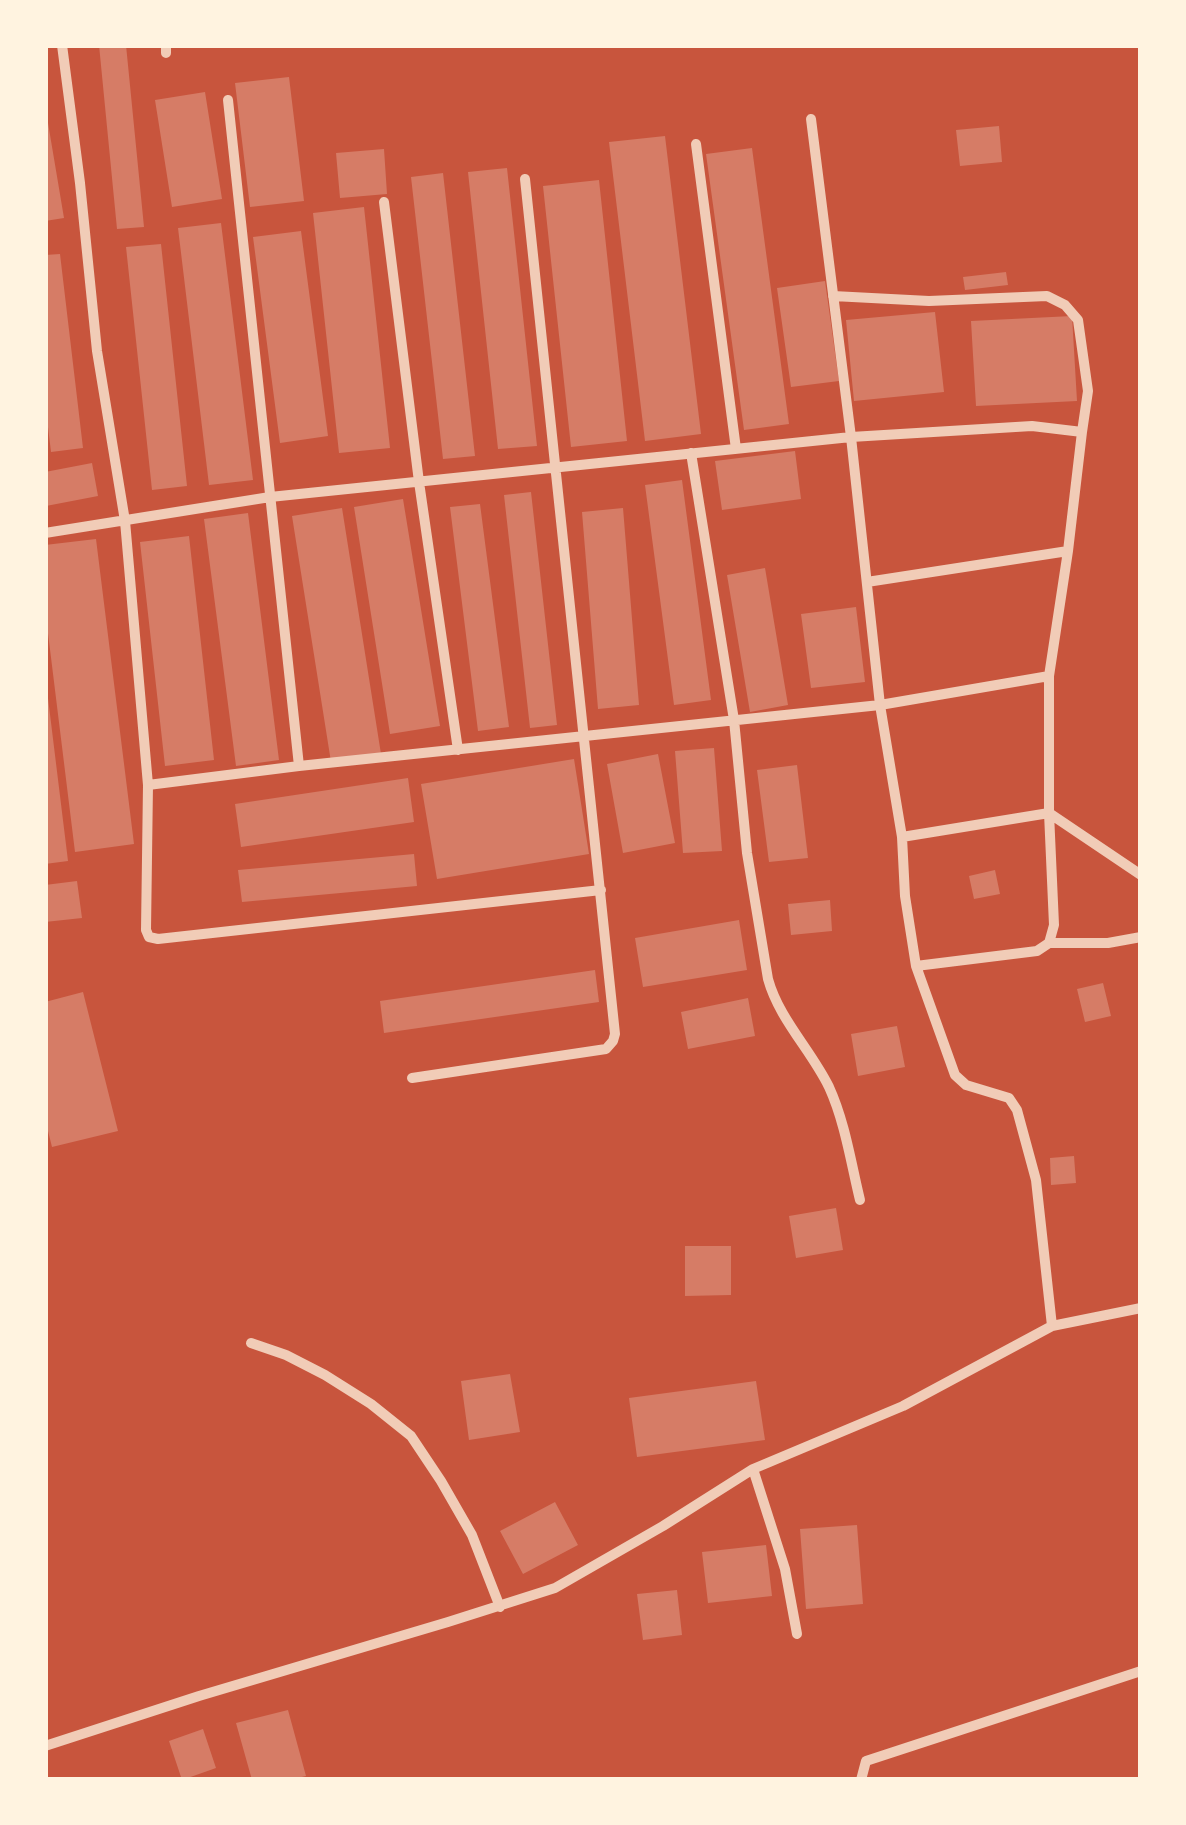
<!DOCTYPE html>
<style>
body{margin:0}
#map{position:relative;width:1186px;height:1825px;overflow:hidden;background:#c8553d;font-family:Cabin,sans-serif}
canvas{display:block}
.frame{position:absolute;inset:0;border:48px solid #fff3e0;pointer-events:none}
</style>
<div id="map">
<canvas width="1186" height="1825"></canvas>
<div class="frame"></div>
</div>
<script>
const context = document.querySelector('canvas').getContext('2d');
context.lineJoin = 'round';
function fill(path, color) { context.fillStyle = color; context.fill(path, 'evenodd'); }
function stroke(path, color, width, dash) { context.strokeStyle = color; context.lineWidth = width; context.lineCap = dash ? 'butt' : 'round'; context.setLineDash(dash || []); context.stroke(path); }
fill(new Path2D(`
 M99 45H126L144 227 117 229Z
 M289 77 304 201 250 207 235 83Z
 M205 92 222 199 172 207 155 100Z
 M45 117H47L64 218 45 221Z
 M999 126 1002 162 960 166 956 130Z
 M665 136 701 434 645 441 609 142Z
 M752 148 789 424 744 430 706 154Z
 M384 149 387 194 340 198 336 153Z
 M507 168 537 446 498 449 468 172Z
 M443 173 475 456 443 459 411 177Z
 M599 180 627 441 571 447 543 186Z
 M364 207 390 448 339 453 313 213Z
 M221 223 253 480 209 485 178 228Z
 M301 231 328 436 280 443 253 237Z
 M161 244 187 486 152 490 126 247Z
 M60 254 83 448 51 452 45 402V255Z
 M1006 272 1008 285 965 290 963 277Z
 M825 281 839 381 791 387 777 288Z
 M935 312 944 392 854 401 846 320Z
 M1072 316 1077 401 976 406 971 321Z
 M795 451 801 499 722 510 715 461Z
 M92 463 98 496 46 506 45 472Z
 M682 480 711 700 674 705 645 485Z
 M531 492 557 725 530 728 504 495Z
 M403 499 440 726 390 734 354 507Z
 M480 504 509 727 478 731 450 507Z
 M342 508 381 754 331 762 292 516Z
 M623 508 639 705 598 709 582 512Z
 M248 513 279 760 236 766 204 519Z
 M189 536 214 760 165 766 140 542Z
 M96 539 134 844 75 852 45 609V545Z
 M765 568 788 705 750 712 727 575Z
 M856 607 865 682 811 688 801 614Z
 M45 690H47L68 861 45 864Z
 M714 748 722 851 683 853 675 751Z
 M658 754 675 843 623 853 607 764Z
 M574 759 589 854 437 879 421 784Z
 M797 765 808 858 769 862 757 770Z
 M408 778 414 822 241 847 235 804Z
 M414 854 417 886 242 902 238 870Z
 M995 870 1000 894 974 899 969 876Z
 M77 881 82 918 45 922V885Z
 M830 900 832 931 791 935 788 904Z
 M739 920 747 970 643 987 635 938Z
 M595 970 599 1002 384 1033 380 1001Z
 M1103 983 1111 1016 1085 1022 1077 989Z
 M83 992 118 1131 52 1147 45 1119V1002Z
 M748 998 755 1036 688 1049 681 1012Z
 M897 1026 905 1067 858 1076 851 1034Z
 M1074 1156 1076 1183 1051 1185 1050 1158Z
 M836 1208 843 1250 796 1258 789 1216Z
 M685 1246H731V1295L685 1296Z
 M510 1374 520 1432 469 1440 461 1381Z
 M756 1381 765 1440 637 1457 629 1398Z
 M555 1502 578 1545 523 1574 500 1531Z
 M857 1525 863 1604 806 1609 800 1529Z
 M766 1545 772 1596 708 1603 702 1552Z
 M677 1590 682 1635 643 1640 637 1594Z
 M288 1710 306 1776 289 1780H252L236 1723Z
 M203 1729 216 1768 182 1780 169 1741Z`), '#d67c66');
stroke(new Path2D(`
 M166 53V45
 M228 100 299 766
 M811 119 851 437 880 705 902 837 905 896 916 966 955 1075 966 1085 1009 1098 1017 1110 1036 1180 1052 1326
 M696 144 736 449
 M384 202 419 482 458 750
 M833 296 929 301 1047 296 1065 305 1078 320 1088 391 1082 432
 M691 453 734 720 747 853 768 979C779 1019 811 1050 829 1087 845 1122 851 1163 860 1200
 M45 533 270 497 851 437 1032 426 1082 432 1068 551 1049 676 880 705 299 766 148 785 125 521 97 351 80 183 62 45
 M867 582 1068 551
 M148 785 146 930 149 937 158 939 601 890
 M902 837 1049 813 1141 875
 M1049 943H1108L1141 937
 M916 966 1037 951 1049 943 1054 925 1049 813V676
 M412 1078 606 1049 613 1041 615 1034 525 179
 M251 1343 286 1355 325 1375 371 1404 411 1436 441 1481 472 1535 500 1607
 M753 1469 785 1569 797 1634
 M45 1746 199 1696 448 1622 555 1588 663 1526 753 1469 903 1406 1052 1326 1141 1308
 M861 1780 866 1761 1141 1671`), '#f1ccb7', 10);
</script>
